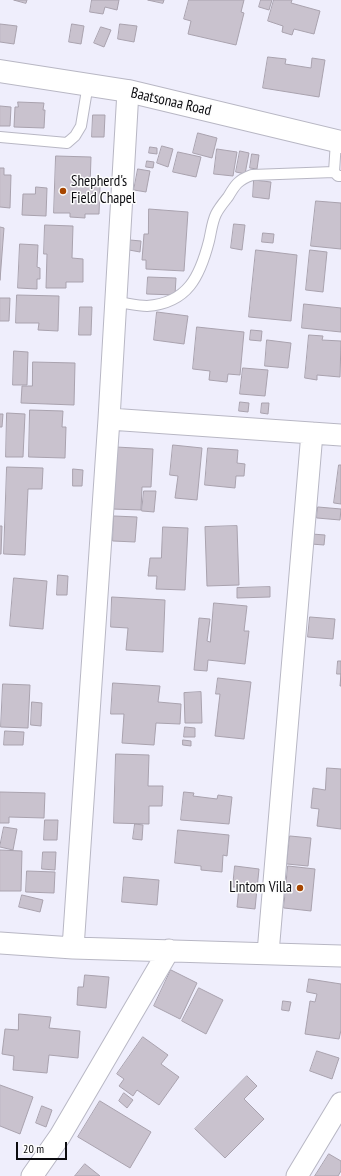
<!DOCTYPE html>
<style>
body{margin:0}
#map{position:relative;width:341px;height:1176px;overflow:hidden;background:#efeefc;font-family:"PT Sans Narrow",sans-serif}
canvas{display:block}
.scale{position:absolute;left:16px;top:1142px;width:51px;height:18px;box-sizing:border-box;border:2px solid #0c0c10;border-top:0;padding-left:5px;font-size:12px;line-height:14px;white-space:nowrap;color:#0c0c10;-webkit-text-stroke:3px #fdfdfd;paint-order:stroke}
</style>
<div id="map">
<canvas width="341" height="1176"></canvas>
<div class="scale">20 m</div>
</div>
<script>
const context = document.querySelector('canvas').getContext('2d');
context.lineJoin = 'round';
function fill(path, color) { context.fillStyle = color; context.fill(path, 'evenodd'); }
function stroke(path, color, width, dash) { context.strokeStyle = color; context.lineWidth = width; context.lineCap = dash ? 'butt' : 'round'; context.setLineDash(dash || []); context.stroke(path); }
function write(font, color, halo, rows, align = 'center') {
  context.font = font + ' "PT Sans Narrow",sans-serif'; context.lineWidth = 3; context.setLineDash([]); context.textBaseline = 'middle'; context.strokeStyle = halo; context.fillStyle = color; for (const [text, x, y, turn = 0] of rows) {
    context.save(); context.translate(x, y); context.rotate((+turn || 0) * Math.PI / 180); context.textAlign = isNaN(turn) ? turn : align; if (halo) context.strokeText(text, 0, 0); context.fillText(text, 0, 0); context.restore();
  }
}
const building = new Path2D(`
 M14 0H27L26 3Z
 M92 0H119L117 10 105 7 103 14 90 12Z
 M148 0H164L163 3Z
 M189 0H244L241 12 244 13 236 45 188 34 191 21 184 19Z
 M261 0H272L269 10 259 7Z
 M274 0H292L291 3 320 11 314 34 294 29 292 35 282 32 283 26 268 21Z
 M0 24 17 26 14 44 0 42Z
 M72 24 84 26 81 44 69 42Z
 M120 24 137 26 134 42 118 39Z
 M101 27 111 30 104 47 94 43Z
 M268 57 286 59 285 64 311 68 312 58 325 60 319 97 263 88Z
 M18 102 44 103 43 110H45L44 128 14 127 15 107H18Z
 M0 106 11 107 10 126H0Z
 M93 115H105L104 137H92Z
 M198 133 217 138 212 158 193 153Z
 M162 146 173 149 168 167 157 163Z
 M150 147 157 148V154L149 153Z
 M217 149 237 152 233 176 214 174Z
 M240 151 249 153 245 174 236 172Z
 M178 152 201 157 196 177 173 172Z
 M252 154 259 155 257 169 250 168Z
 M56 156 91 157 90 186 100 187 99 214H85V218L70 217V213H54Z
 M147 161 154 162 153 168 146 167Z
 M0 168H4V175H11L10 208 0 207Z
 M138 169 150 171 146 192 134 190Z
 M254 180 271 182 269 199 253 197Z
 M36 187 47 188 46 216 22 215 23 194H35Z
 M316 201 341 203V249L311 246Z
 M149 209 188 212 184 271 146 269V260H142L144 234H148Z
 M234 224 245 225 242 250 231 248Z
 M45 225 73 226 72 258 83 259V282H66V288H46L47 254H44Z
 M0 227 4 228 0 280Z
 M263 233 274 234 273 243 262 242Z
 M130 240 141 241 140 252 129 250Z
 M20 244 38 245 37 267 40 268V279H37V289L18 288Z
 M256 250 297 255 291 321 249 317Z
 M310 250 327 252 323 292 306 290Z
 M148 277 176 278 175 295 147 294Z
 M17 295 59 296 58 331 38 330 39 323H16Z
 M0 298H10L9 321H0Z
 M304 304 341 308V332L302 328Z
 M80 307H92L91 335H79Z
 M157 312 188 316 184 344 154 340Z
 M197 327 244 332 240 375 228 374 227 382 209 380 210 371 193 369Z
 M251 330 262 331 261 341 250 340Z
 M309 335 323 336 322 340 341 341 340 377 317 375V380L305 378Z
 M267 340 291 343 288 368 265 366Z
 M14 351 28 352 27 385H13Z
 M33 362 75 363 74 405 21 403 22 386H32Z
 M243 368 268 370 265 396 240 394Z
 M240 402 249 403 248 412 239 411Z
 M262 403H269L268 414 261 413Z
 M30 410 63 411 62 427H66L65 458 29 457Z
 M7 413 25 414 23 457H6Z
 M0 414H3L2 427H0Z
 M173 445 202 448 197 500 175 498 178 476 170 475Z
 M116 447 153 449 151 487H142L141 510 112 509Z
 M208 448 238 450 237 463 245 464 244 476H236L235 488 205 485Z
 M339 465H341V504L334 503Z
 M7 467 43 468 42 489H28L25 555 4 554Z
 M73 469 83 470 82 486H73Z
 M144 491H156L154 512 142 511Z
 M318 507 341 509 340 520 317 518Z
 M114 516 137 517 135 542 113 541Z
 M0 526H2L1 554H0Z
 M237 526 239 585 207 586 205 527Z
 M163 527 188 528 185 590 156 589 157 576H148L150 558H161Z
 M312 534 325 535 324 545 311 544Z
 M58 575 68 576 67 595H57Z
 M14 578 47 581 43 629 10 626Z
 M270 587V597L237 598V588Z
 M112 597 165 600 163 652 126 650 128 628 111 627Z
 M214 603 247 606 244 631H249L245 664 208 660 207 671 194 670 199 618 210 619 207 641 210 642Z
 M310 617 335 619 333 639 308 637Z
 M338 661H341V686H340L341 674H337Z
 M218 678 251 682 244 739 215 736 220 694H216Z
 M113 683 160 686 158 702 181 704 180 724 156 723 154 745 122 743 124 714H111Z
 M3 684 30 685 28 728 1 727Z
 M201 692 202 723H185L184 693Z
 M32 702 42 703 41 726 31 725Z
 M185 727 195 728V737H184Z
 M5 731 24 732 23 745H4Z
 M183 740 191 741V746L183 745Z
 M116 754 149 755 148 786H163L162 806H149V824L114 823Z
 M327 768 341 769V829L317 826 319 809 311 808 313 788 325 790Z
 M0 792 45 793 44 818 9 817V823H0Z
 M184 792 194 793 193 796 217 799 218 795 232 797 229 824 181 820Z
 M45 820H58L57 840H44Z
 M135 824 143 825 142 840 133 839Z
 M4 827 17 829 13 850 0 847Z
 M178 830 229 835 227 856 223 855 222 872 201 870V866L175 863Z
 M290 836 311 838 308 866 287 864Z
 M0 850 22 851 21 891H0Z
 M43 852H56L55 870 42 869Z
 M235 866 259 869 255 909 237 907 239 887H233Z
 M288 866 315 869 311 911 284 908Z
 M27 871 55 872 54 893 26 892Z
 M124 877 159 880 157 905 122 902Z
 M22 895 43 900 40 912 19 907Z
 M171 970 197 983 180 1019 154 1006Z
 M85 975 109 977 106 1008 77 1005 78 987H83Z
 M309 979 341 984V1030L339 1039 305 1034 310 1001 315 1002 317 994 307 992Z
 M199 988 223 1000 206 1034 182 1021Z
 M283 1001 291 1002 289 1011 282 1010Z
 M19 1014 51 1017 49 1028 80 1031 78 1058 49 1055 47 1073 13 1070 14 1056 2 1054 5 1029 18 1030Z
 M143 1037 168 1055 161 1064 179 1077 159 1105 137 1090 133 1096 119 1086 124 1079 117 1074Z
 M317 1051 339 1058 332 1079 310 1071Z
 M247 1076 257 1086 244 1099 264 1119 225 1158 195 1129Z
 M0 1085 33 1097 20 1134 0 1126Z
 M124 1093 133 1100 127 1108 119 1101Z
 M100 1101 151 1132 130 1168 78 1137Z
 M42 1106 52 1110 46 1127 36 1123Z
 M329 1154 341 1161V1171L338 1176H315Z
 M85 1164 100 1176H75Z`);
fill(building, '#c9c2ce');
stroke(building, '#a9a2ae', 1);
const lane = new Path2D(`
 M0 137 67 143 75 136 81 126 88 84
 M336 141 334 172 338 176H341
 M117 302C126 303 137 306 147 306 188 303 200 276 209 241 211 233 212 222 216 214 219 208 224 202 228 197 235 185 238 180 252 175L334 172`);
const street = new Path2D(`
 M109 419 341 435
 M0 943 73 948 341 956
 M73 948 109 419 128 91
 M268 953 312 433
 M32 1176 60 1136 169 950
 M297 1176 341 1103`);
const secondary = new Path2D(`
 M0 71 128 91 341 142`);
stroke(lane, '#b8b7c4', 12);
stroke(street, '#b8b7c4', 23);
stroke(secondary, '#b8b7c4', 24);
stroke(lane, '#fff', 10);
stroke(street, '#fff', 21);
stroke(secondary, '#fff', 22);
for (const [x, y, r, color] of [
 [63,191,4,"#a74600"],
 [300,888,4,"#a74600"]
]) { const dot = new Path2D(); dot.arc(x, y, r, 0, 2 * Math.PI); context.fillStyle = color; context.fill(dot); stroke(dot, '#fdfdfd', 1.5); }
write('15px', '#0c0c10', '#fdfdfd', [
 ["Baatsonaa Road",171,102,13]
]);
write('15px', '#0c0c10', '#fdfdfd', [
 ["Shepherd's",71,182],
 ["Field Chapel",71,199],
 ["Lintom Villa",292,888,"right"]
], 'left');
</script>
